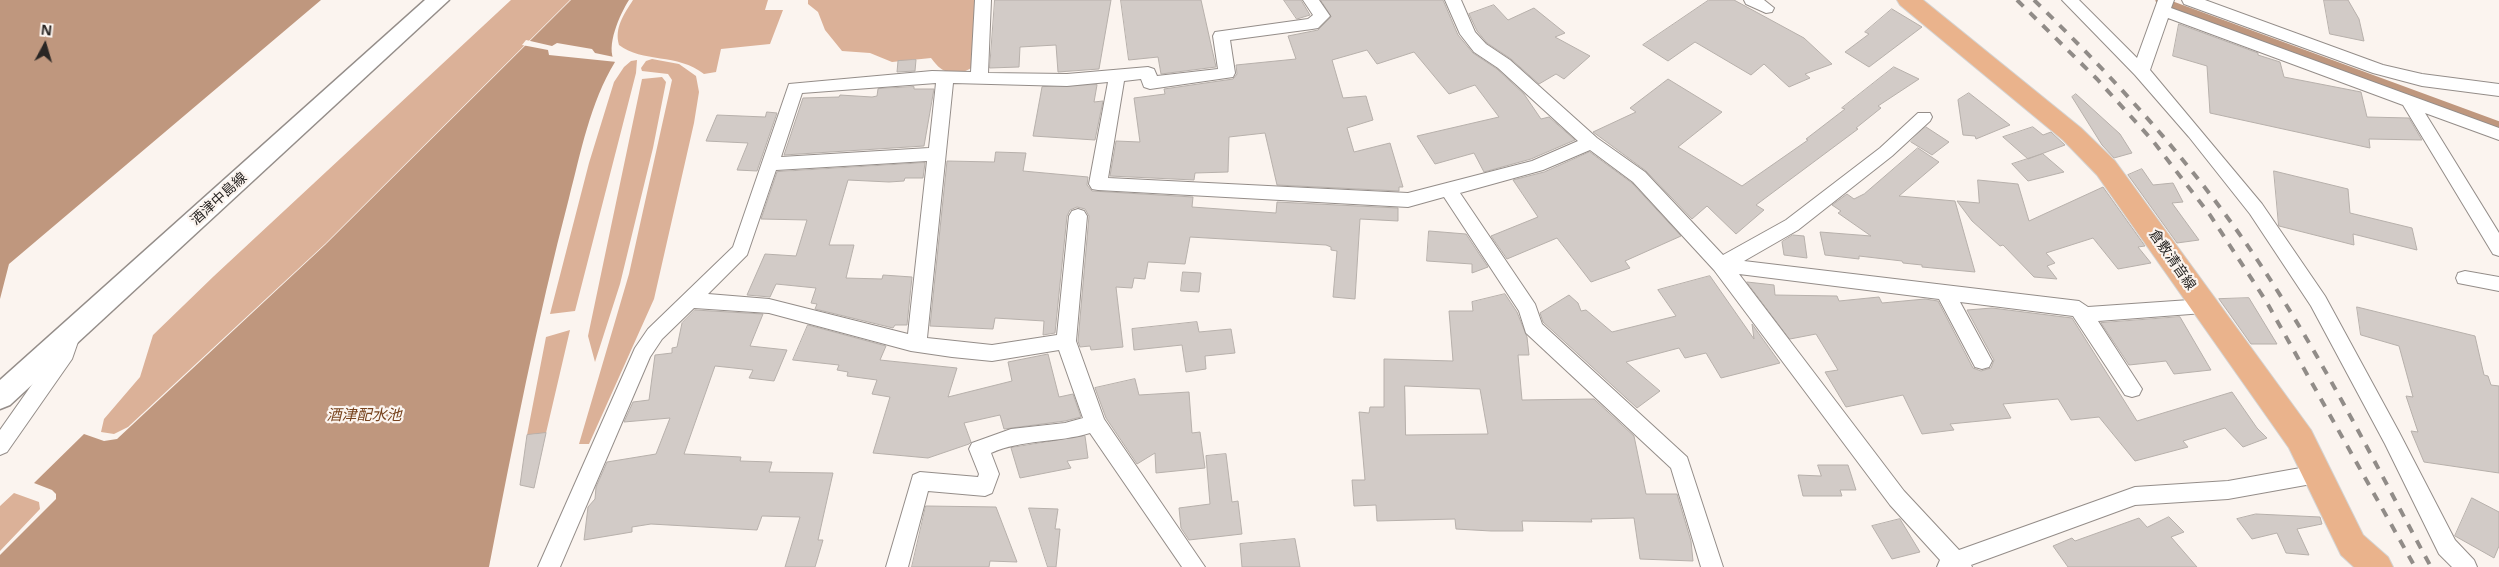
<!DOCTYPE html>
<meta charset="utf-8">
<style>
body{margin:0}
#map{position:relative;width:2499px;height:567px;overflow:hidden;background:#fbf4ef;font-family:"Open Sans",sans-serif}
canvas{display:block}
.north{position:absolute;left:20px;top:20px;width:50px;height:50px;-webkit-text-stroke:4px #fbf4ef;paint-order:stroke;rotate:6deg;font-size:14px;font-weight:700;line-height:20px;text-align:center;color:#292624}
.north::after{content:'';display:block;margin:auto;width:18px;height:22px;background:#292624;clip-path:polygon(50% 0,100% 100%,50% 72%,0 100%)}
</style>
<div id="map">
<canvas width="2499" height="567"></canvas>
<div class="north">N</div>
</div>
<script>
const context = document.querySelector('canvas').getContext('2d');
context.lineJoin = 'round';
function fill(path, color) { context.fillStyle = color; context.fill(path, 'evenodd'); }
function stroke(path, color, width, dash) { context.strokeStyle = color; context.lineWidth = width; context.lineCap = dash ? 'butt' : 'round'; context.setLineDash(dash || []); context.stroke(path); }
function write(font, color, halo, rows, align = 'center') {
  context.font = font + ' "Open Sans","Noto Sans JP",sans-serif'; context.lineWidth = 4.5; context.setLineDash([]); context.textBaseline = 'middle'; context.strokeStyle = halo; context.fillStyle = color; for (const [text, x, y, turn = 0] of rows) {
    context.save(); context.translate(x, y); context.rotate((+turn || 0) * Math.PI / 180); context.textAlign = isNaN(turn) ? turn : align; if (halo) context.strokeText(text, 0, 0); context.fillText(text, 0, 0); context.restore();
  }
}
fill(new Path2D(`
 M511 0H570L325 244 128 427 114 434 101 432 104 419 140 377 153 335 214 276Z
 M633 0H768L765 10H783L770 44 721 49 716 72 704 74C678 53 642 63 619 45 614 28 624 14 633 0Z
 M808 0H977L975 65C968 72 953 76 943 70 939 68 934 62 931 58L892 62 870 53 842 51 825 30 818 12 808 4Z
 M652 59 679 64 696 76 699 92 694 123 654 299 589 444H579L629 274 672 80 668 74 642 71 641 68 646 61Z
 M637 60 636 73 575 311 550 314 589 163 614 82 624 67 631 61Z
 M662 77 666 82 653 148 620 284 595 362 588 336 642 79Z
 M570 330 546 433 527 435 546 337Z
 M14 493 39 502 40 509 0 551V506Z`), '#dbb198');
fill(new Path2D(`
 M0 0H321L9 264 0 299Z
 M571 0H629C620 14 605 47 615 62 590 103 581 152 569 198 537 320 513 443 489 567H0V555L56 499V494L52 490 34 483 84 434 104 441 117 439 325 245Z`), '#bf977e');
fill(new Path2D(`
 M526 40 552 46 557 43 592 49 595 53 614 57 617 62 549 55 548 50 522 45Z`), '#fbf4ef');
stroke(new Path2D(`
 M2159 0 2499 125`), '#bf977e', 7);
const building = new Path2D(`
 M995 0H1111L1099 69 1058 72 1056 45 1020 47 1019 67 990 68Z
 M1121 0H1201L1216 67 1161 74 1158 57 1129 60Z
 M1284 0H1301L1310 15 1297 19Z
 M1321 0H1443L1458 35 1473 53 1497 69 1524 94 1541 119 1549 117 1575 140 1531 159 1484 172 1474 153 1435 164 1417 136 1499 117 1475 85 1449 94 1414 52 1377 64 1367 50 1332 60 1343 98 1366 96 1373 120 1347 128 1354 152 1390 143 1403 187H1399V191L1277 185 1265 133 1229 137 1228 172 1195 173 1194 180 1110 176 1116 141 1140 142 1134 98 1165 94 1164 89 1233 79 1237 74 1236 65 1296 59 1288 36 1318 30 1331 17Z
 M1709 0H1734L1804 38 1832 64 1805 74 1810 78 1789 87 1764 64 1751 75 1695 42 1668 61 1643 45Z
 M2324 0H2348L2359 19 2364 41 2330 34Z
 M1494 5 1508 20 1534 8 1565 33 1555 37 1590 56 1564 79 1556 74 1539 84 1511 59 1487 43 1477 31 1469 14Z
 M1892 9 1922 27 1869 67 1845 52 1869 34 1865 32Z
 M2179 24 2258 53V55L2280 62 2284 77 2361 92 2367 117 2409 118 2422 140 2369 139 2370 148 2210 113 2207 66 2173 56Z
 M916 60 915 71 897 72 898 61Z
 M1894 67 1919 79 1878 106 1881 108 1856 128 1858 129 1756 205 1764 210 1736 234 1707 206 1692 219 1646 171 1593 132 1636 112 1630 108 1668 79 1722 112 1678 147 1742 186 1808 140 1806 139 1845 109 1842 108Z
 M1097 85 1094 102 1103 101 1095 140 1033 136 1042 87Z
 M914 87V89H934L924 146 784 155 803 98 839 97 840 95 872 97 877 96 878 89Z
 M1969 93 2010 125 1976 139 1975 136 1963 135 1958 100Z
 M2076 94 2120 134 2132 153 2114 158 2102 145 2072 97Z
 M767 112 777 113 757 171 737 170 748 143 706 141 717 115 765 117Z
 M1926 127 1949 142 1932 155 1911 142Z
 M2033 127 2043 135 2051 132 2065 145 2028 159 2003 137Z
 M1918 148 1939 162 1899 196 1955 201 1975 272 1922 267V265L1903 263 1902 261 1859 256V259L1825 255 1820 232 1871 236 1838 213 1841 211 1832 205 1847 194 1854 199 1864 194Z
 M996 152 1026 153 1023 171 1088 177 1087 185 1092 191 1193 197 1192 207 1276 213 1277 202 1398 208V221L1360 219 1355 299 1333 297 1337 251 1331 250V247L1326 245 1190 237 1185 264 1148 262 1145 279 1134 278 1132 288 1116 287 1123 347 1091 350 1090 346 1080 347 1078 341 1089 216 1085 209 1077 207 1070 210 1067 216 1055 333 1043 335 1044 321 995 318 993 329 930 326 947 161 994 162Z
 M1590 152 1632 183 1681 236 1625 261 1630 268 1591 282 1557 238 1507 259 1491 236 1538 217 1513 180 1544 172Z
 M2043 154 2064 172 2028 181 2012 164Z
 M925 163 923 178H905L904 181 889 182 848 180 829 245H854L846 278 882 279 883 275 912 277 907 325H895L893 328 815 309 817 304 811 303 816 288 776 284 770 297 747 295 765 254 796 256 807 220 761 219 777 172Z
 M2142 169 2153 185 2173 183 2183 202 2172 203 2199 240 2177 243 2128 175Z
 M2274 171 2348 189 2350 213 2412 228 2417 250 2353 234 2354 245 2279 226Z
 M1978 180 2018 184 2029 221 2103 187 2145 246 2138 247 2151 263 2118 269 2093 238 2046 253 2055 263 2047 266 2057 279 2034 277 2003 245 2000 246 1972 221 1957 201 1979 203Z
 M1429 231 1466 234 1488 267 1472 273V264L1427 261Z
 M1793 235 1804 236 1807 258 1784 255 1782 242Z
 M1183 272 1201 273 1199 292 1181 291Z
 M1710 276 1754 339 1752 324 1780 363 1721 378 1706 353 1685 358 1679 348 1626 362 1660 391 1637 408 1543 322 1540 313 1569 295 1578 303 1581 311 1586 310 1612 332 1676 316 1658 290Z
 M1747 282 1774 285 1775 295 1837 296 1839 301 1879 297 1882 303 1925 299 1938 301 1973 368 1981 371 1991 368 1994 360 1967 310 1992 308 2072 318 2137 421 2232 392 2257 428 2267 438 2243 447 2225 428 2183 441 2188 447 2135 461 2099 417 2071 420 2058 399 2003 404 2011 418 1950 424 1954 430 1922 434 1903 395 1846 407 1825 372 1838 370 1816 334 1790 339Z
 M1505 294 1517 312 1527 337 1529 355H1518L1522 400 1594 399 1634 436 1646 494H1677L1691 541 1693 561 1640 559 1634 518 1591 519 1592 522 1522 521 1523 531H1491L1456 529 1455 519 1377 521 1376 505 1354 506 1352 480H1365L1359 412 1369 413 1370 407H1384V359L1453 361 1449 311H1473L1472 302ZM1405 386 1480 389 1488 434 1406 435Z
 M2249 298 2277 344H2251L2219 299Z
 M2357 307 2475 336 2484 375 2488 376 2491 385 2499 386V473L2424 462 2411 431 2418 432 2406 396 2413 397 2399 346 2361 335Z
 M695 310 763 314 750 346 787 350 774 381 749 378 753 370 715 366 684 454 741 457 740 461 772 462 769 472 833 473 818 540H823L815 567H785L800 517 762 516 757 530 651 524 632 527V532L584 540 588 507 595 499 596 487 607 462 656 454 670 418 624 422 633 402 649 400 655 355 672 353V348L677 347 682 323Z
 M2180 317 2211 370 2174 374 2166 361 2129 365 2101 323Z
 M1197 322 1199 332 1231 329 1235 353 1205 356 1206 369 1186 372 1182 345 1134 350 1132 329Z
 M808 325 886 346 880 360 957 368 948 397 1012 381 1008 362 1048 354 1059 397 1073 394 1081 417 1065 421 1004 429 1000 415 964 423 971 442 969 444 928 458 873 453 890 397 872 394 877 380 847 376 848 372 837 370 839 365 793 360Z
 M1135 379 1139 395 1189 392 1192 433 1200 432 1205 468 1156 473 1155 453 1137 464 1106 418 1095 388Z
 M546 433 534 488 520 485 527 435Z
 M1085 436 1088 458 1067 461 1071 468 1020 478 1011 448Z
 M1226 454 1232 502 1238 501 1242 534 1189 540 1181 528 1179 508 1210 504 1206 456Z
 M1818 465H1848L1856 490H1840L1842 496H1803L1798 475 1821 476Z
 M2472 498 2499 512V546L2494 558 2455 536Z
 M926 506 996 507 1017 562 990 561 989 567H912Z
 M1029 508 1058 509 1055 529H1060L1056 567H1048Z
 M2256 514 2320 517 2322 524 2297 529 2309 555 2286 553 2277 533 2252 539 2237 519Z
 M2169 517 2184 532 2171 537 2197 567H2068L2053 546 2072 538 2075 541 2139 518 2147 527Z
 M1900 519 1920 552 1892 559 1872 526Z
 M1295 539 1300 567H1242L1240 544Z`);
fill(building, '#d2cbc7');
stroke(building, '#b7b0ab', 1);
const minor = new Path2D(`
 M975 0H991L988 73 1067 74 1148 67 1154 69 1157 76 1218 69 1213 36 1215 32 1308 19 1313 15 1303 0H1319L1330 16 1318 28 1312 29 1230 40 1235 73 1233 77 1150 89 1144 87 1141 79 1124 81 1108 178 1408 193 1532 161 1578 141 1498 68 1474 52 1460 34 1445 0H1461L1475 32 1486 44 1510 60 1597 138 1645 172 1723 255 1786 220 1880 148 1918 113H1930L1932 117 1930 121 1892 156 1798 230 1744 261 2079 301 2088 307 2204 299 2211 301 2213 306 2211 311 2204 313 2098 321 2142 389 2139 395 2132 397 2125 395 2073 316 1960 302 1992 361 1989 367 1982 369 1975 367 1939 299 1739 274 1904 491 1959 550 2135 487 2228 481 2317 465 2324 468 2327 474 2324 480 2317 483 2228 499 2135 505 1971 565 1972 567H1937L1940 560 1890 505 1714 270 1633 182 1590 150 1543 170 1460 193 1535 304 1542 324 1687 457 1723 567H1701L1671 468 1526 333 1519 311 1444 197 1408 207 1098 190 1092 189 1089 184 1108 82 1067 86 953 83 927 338 992 345 1057 335 1069 216 1072 211 1078 209 1084 211 1087 216 1076 341 1104 419 1205 567H1182L1090 433C1058 443 1022 439 991 453L999 474 992 493 985 496 928 491 908 567H886L913 475 920 472 978 477 979 474 969 449 972 443 1011 429 1065 423 1083 418 1059 350 992 361 952 357 911 351 769 313 694 308 662 339 650 357 560 567H538L635 348 648 329 733 247 789 84 932 71 971 72ZM936 83 929 148 781 157 802 93ZM927 161 908 334 769 299 708 294 747 255 776 170Z
 M1744 0H1764L1774 8 1772 12 1766 13 1746 4Z
 M2062 0H2079L2137 58 2158 0H2174L2171 8 2499 128V140L2425 113 2499 233V256L2493 254 2403 105 2168 18 2150 70 2262 204 2325 296 2399 432 2455 540 2474 560 2477 567H2452L2439 554 2385 444 2311 306 2250 214 2189 137 2135 75Z
 M2182 0H2205L2383 65 2422 74 2499 84V96L2422 86 2373 73 2184 4Z
 M2465 271 2499 277V291L2458 283 2456 278 2458 273Z
 M70 328 77 331 80 336 72 359 7 452 0 455V430L57 349 63 331Z`);
const secondary = new Path2D(`
 M425 0H449L10 405 0 409V380Z`);
const primary = new Path2D(`
 M1897 0H1923L2081 128 2115 161 2311 430 2363 535 2388 557 2393 567H2354L2341 555 2289 448 2097 175 2063 140 1900 5Z`);
stroke(minor, '#948d89', 2);
stroke(secondary, '#948d89', 3);
stroke(primary, '#d4d4d3', 2);
fill(minor, '#fff');
fill(secondary, '#fff');
fill(primary, '#eab38c');
stroke(new Path2D(`
 M2017 0 2097 79 2153 141 2210 215 2266 301 2415 567
 M2034 0C2116 80 2194 165 2258 261 2323 358 2375 464 2431 567`), '#918c88', 4, [9, 9]);
write('14px', '#292624', '#fbf4ef', [
 ["酒津中島線",219,199,-42],
 ["倉敷清音線",2172,260,55]
]);
write('italic 15px', '#77421d', '#fbf4ef', [
 ["酒津配水池",364,416]
]);
</script>
